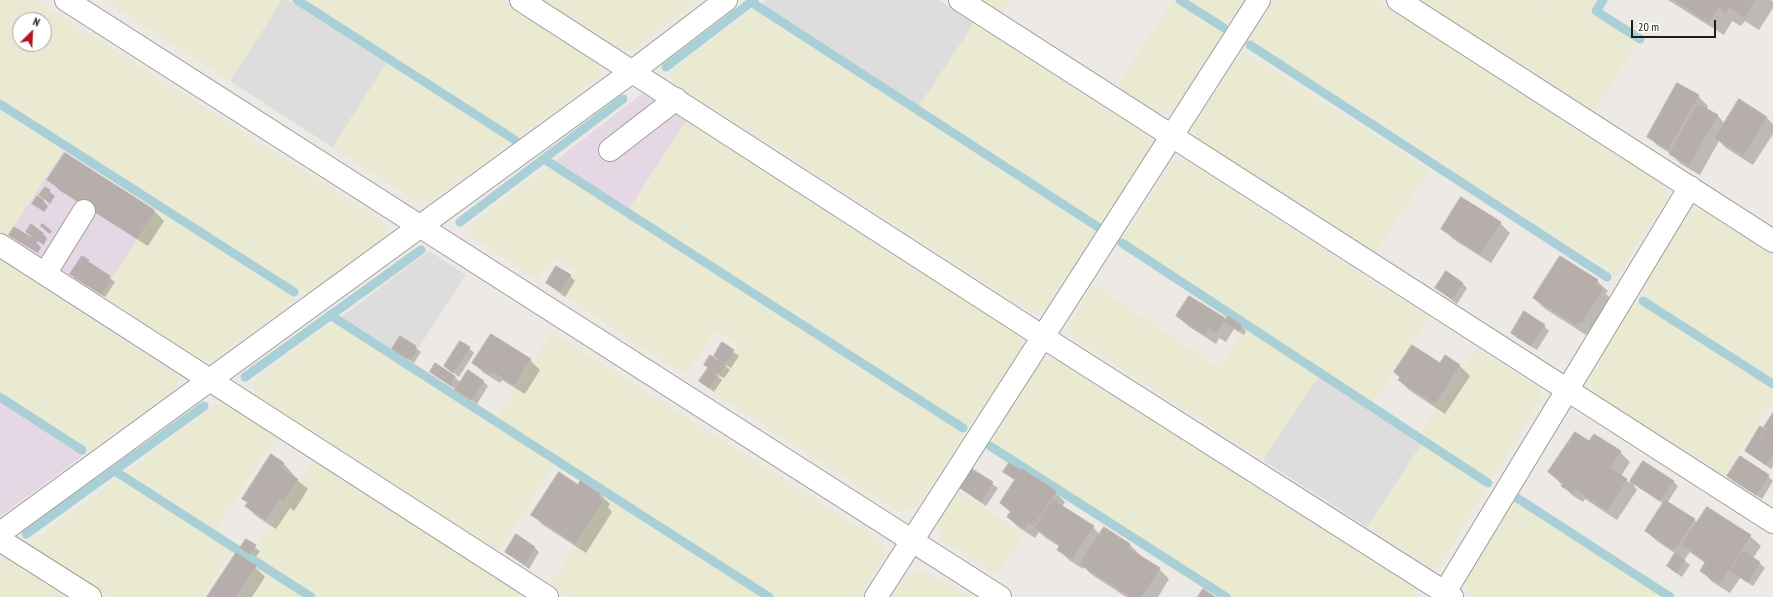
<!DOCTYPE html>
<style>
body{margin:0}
#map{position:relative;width:1773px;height:597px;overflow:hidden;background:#ede9e4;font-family:"PT Sans Narrow",sans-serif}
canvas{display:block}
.north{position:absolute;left:12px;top:12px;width:40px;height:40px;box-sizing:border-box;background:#fff;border:1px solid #a5a5a5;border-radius:50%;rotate:24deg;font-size:11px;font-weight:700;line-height:16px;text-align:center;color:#1d1d1d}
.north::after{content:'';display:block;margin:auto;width:14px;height:18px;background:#b41626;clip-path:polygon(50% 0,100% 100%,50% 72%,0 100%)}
.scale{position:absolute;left:1631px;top:20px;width:85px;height:18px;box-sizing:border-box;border:2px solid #1d1d1d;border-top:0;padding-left:5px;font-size:12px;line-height:14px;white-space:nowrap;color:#1d1d1d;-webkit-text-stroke:3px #fff;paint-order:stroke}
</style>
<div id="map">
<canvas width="1773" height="597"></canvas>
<div class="north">N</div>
<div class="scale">20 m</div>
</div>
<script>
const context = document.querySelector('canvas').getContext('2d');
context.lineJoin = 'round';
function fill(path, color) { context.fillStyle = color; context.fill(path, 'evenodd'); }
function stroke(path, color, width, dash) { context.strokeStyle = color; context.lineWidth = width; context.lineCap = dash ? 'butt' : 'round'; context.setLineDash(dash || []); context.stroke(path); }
fill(new Path2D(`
 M643 93 686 121 629 209 555 161Z
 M63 151 156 210 100 297 7 237Z
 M0 400 84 455 0 516Z`), '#e5d7e4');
fill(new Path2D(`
 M0 0H35L385 223 388 236 306 294 0 98ZM20 20H44V44H20Z
 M105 0H282L230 81Z
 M306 0H500L598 63 600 77 519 137Z
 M541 0H699L632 50 618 49Z
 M983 0H1011L1003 13Z
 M1190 0H1248L1231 26Z
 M1275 0H1377L1664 184 1668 197 1617 276 1249 39Z
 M1420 0H1535L1538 2 1539 0H1595L1589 11 1638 42 1594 111Z
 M1172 1 1225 35 1177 110 1161 114 1117 86Z
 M753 9 1096 232 1046 309 1032 313 673 82 670 72Z
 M974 23 1147 135 1150 149 1101 224 919 106Z
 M1242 51 1429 170 1375 253 1197 139 1194 125Z
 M387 63 510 143 432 201H416L332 147Z
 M0 110 63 151 7 237 0 232Z
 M686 121 1020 335 1022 347 969 427 629 209Z
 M1185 160 1429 317 1372 404 1122 239 1171 163Z
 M548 167 964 434 915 508 899 512 709 390 738 345 716 330 686 375 561 294 575 271 554 257 538 280 463 231Z
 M1703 209 1773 254V379L1639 293 1689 212Z
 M156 210 297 300 214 359 198 360 100 297Z
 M0 260 177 375 178 387 91 450 0 390Z
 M1094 285 1219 368 1246 328 1319 375 1263 460 1072 336 1069 324Z
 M1635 301 1773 390V401L1725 476 1594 393 1588 377Z
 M332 322 555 464 499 551 255 395 254 381Z
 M552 332 882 542 884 557 859 597H776L497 418Z
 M1477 348 1539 388 1542 397 1491 482 1420 435Z
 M1056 358 1416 589 1417 597H1232L991 442 1042 361Z
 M219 403 230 406 276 436 216 530 126 472Z
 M1422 443 1488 486 1440 566 1429 567 1367 527Z
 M313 460 527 597H320L252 554Z
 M118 478 232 551 203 597H112L29 544Z
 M958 491 1024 534 997 575 940 539 938 522Z
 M606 498 761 597H570L550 585Z
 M1512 500 1663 597H1473L1469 595 1463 575Z
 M5 558 65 597H0V562Z
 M258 568 303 597H239Z
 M921 569 966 597H892L908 572Z`), '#eae9d1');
fill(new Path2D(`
 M282 0H288L387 63 332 147 230 81Z
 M765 0H939L974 23 919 106 761 4Z
 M429 251 466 275 409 362 340 318Z
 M1319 375 1422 443 1367 527 1263 460Z`), '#ddd');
fill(new Path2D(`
 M1668 0H1771L1773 2V8L1759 30 1745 21 1741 26 1732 21 1724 35Z
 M1698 96 1708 106 1706 110 1718 116 1725 124 1740 101 1767 118 1773 124V134L1753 165 1726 148 1719 141 1700 175 1681 164 1670 153 1658 146 1648 136Z
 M65 154 154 211 164 221 148 246 59 190 49 179Z
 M45 188 55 196 50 204 40 195Z
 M43 201 48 206 44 212 33 204Z
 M42 223 52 231 50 234 40 226Z
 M1500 223 1510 233 1491 263 1453 239 1443 229Z
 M27 232 42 233 47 238 44 245 34 239Z
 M11 235 35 241 41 247 38 253 16 240Z
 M88 261 93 266 115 282 105 297 76 279 71 274Z
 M570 276 575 281 565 297 547 283Z
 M1597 281 1608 291 1606 294 1613 300 1592 333 1589 331 1586 335 1544 308 1534 298Z
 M1462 283 1467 288 1457 304 1437 288Z
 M1177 316 1224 319 1241 326 1246 331 1244 335 1234 329 1226 342 1219 338 1216 344 1188 326Z
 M1544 326 1549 331 1537 350 1517 338 1512 333Z
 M401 337 421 352 414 363 393 348Z
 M722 344 739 356 731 368 724 364 730 370 724 378 716 374 722 380 714 392 700 381 709 368 706 365 722 363 715 356Z
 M469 348 474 353 459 377 445 366Z
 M1445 357 1460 366 1470 376 1445 414 1409 390 1399 380 1441 365Z
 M530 360 540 370 525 394 502 380 500 383 484 373 473 363Z
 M436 365 455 377 461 383 483 381 488 386 477 404 436 376 431 371Z
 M1773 414V466L1771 469 1746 451 1764 430 1766 431 1767 429 1765 427Z
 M1589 443 1620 452 1630 462 1621 476 1630 483 1643 462 1673 481 1678 486 1668 502 1698 523 1707 508 1750 536 1761 546 1753 558 1765 568 1753 586 1740 578 1730 593 1711 581 1701 570 1705 563 1690 552 1684 560 1690 565 1682 577 1673 571 1668 566 1676 554 1657 541 1646 531 1664 504 1633 484 1637 490 1617 520 1585 499 1583 502 1573 496 1549 472Z
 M283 463 293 474 292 476 308 489 294 511 290 508 276 529 256 516 246 506 248 503 243 498Z
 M972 470 998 488 986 506 961 488Z
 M1019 471 1055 492 1065 502 1062 507 1093 527 1100 535 1104 528 1130 545 1140 555 1139 556 1159 569 1169 579 1158 597H1126L1091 574 1084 567 1083 569 1069 560 1059 550 1060 547 1046 538 1039 532 1035 538 1018 527 1008 517 1011 513 1001 503 1016 481 1005 472Z
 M1728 476H1768L1773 481 1762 499 1733 481Z
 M578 486 600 494 610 504 608 507 612 512 586 553 543 525 533 515Z
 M246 541 260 551 255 558 241 547Z
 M534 547 539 552 529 569 506 552Z
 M255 567 265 577 252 597H209Z`), '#0003');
stroke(new Path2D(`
 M297 0 515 140
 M1180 0 1224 28
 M1603 0 1596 11 1640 39
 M751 2 1098 227
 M1250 45 1607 277
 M666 67 754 0
 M0 104 294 292
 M544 159 963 428
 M460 222 623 99
 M1122 243 1488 483
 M1643 301 1773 384
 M330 315 769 597
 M245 377 421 250
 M0 397 82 450
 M990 446 1226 597
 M115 471 311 597
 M1514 496 1670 597
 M26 534 204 406`), '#a9d0d6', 9);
const building = new Path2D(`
 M1675 0H1755L1744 17 1730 7 1726 13 1718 7 1709 22Z
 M1677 83 1699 95 1668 149 1647 137Z
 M1739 99 1767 117 1743 155 1715 138Z
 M1698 104 1718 115 1689 165 1669 154Z
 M65 153 154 210 137 237 47 180Z
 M45 187 50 190 45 199 39 195Z
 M37 196 44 200 39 208 32 204Z
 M1461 197 1501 222 1480 254 1441 229Z
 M31 224 43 233 38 240 26 232Z
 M14 227 37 241 32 249 9 235Z
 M82 256 89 260 77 278 70 274Z
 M1560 256 1598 280 1595 284 1603 289 1581 323 1578 321 1576 325 1533 298Z
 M90 263 110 276 100 293 79 280Z
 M556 266 571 275 560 292 546 283Z
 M1446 271 1463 283 1452 299 1435 288Z
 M1189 296 1225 318 1216 333 1209 328 1205 335 1176 316Z
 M1524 311 1545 325 1531 346 1511 333Z
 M1228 316 1242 326 1239 331 1224 322Z
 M491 334 531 359 514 385 492 371 490 374 472 363Z
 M400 336 416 346 408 359 392 349Z
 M460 341 470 347 453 373 444 366Z
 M722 342 734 350 725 364 714 356Z
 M1412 345 1440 363 1445 355 1460 365 1435 404 1398 380 1400 377 1394 372Z
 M710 355 725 365 719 374 704 365Z
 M435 363 455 376 450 385 430 372Z
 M708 368 717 375 709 388 699 381Z
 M468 370 484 381 471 400 455 390Z
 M1773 413V433L1764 427Z
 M1760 426 1765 429 1759 437 1773 446V454L1766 465 1745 451Z
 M1766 429 1773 434V445L1761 437Z
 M1575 432 1589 441 1594 434 1621 451 1610 468 1627 479 1607 511 1575 489 1573 493 1561 486 1564 483 1548 472Z
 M271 454 284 463 281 468 298 479 284 501 279 499 266 520 245 506 248 502 242 499Z
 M1740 456 1769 475 1756 495 1727 476Z
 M1643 461 1674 481 1660 501 1630 481Z
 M1009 463 1020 470 1014 479 1003 472Z
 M972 469 993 482 981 502 960 488Z
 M1022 469 1056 491 1034 525 1029 522 1025 529 1007 517 1011 511 1000 503Z
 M559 472 578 485 580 481 600 494 598 498 603 501 575 543 531 515Z
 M1053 500 1094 526 1072 559 1057 550 1060 545 1035 528Z
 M1665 500 1695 519 1674 550 1645 531Z
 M1707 507 1751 535 1720 584 1700 571 1706 561 1682 545Z
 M1104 527 1130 544 1128 548 1160 568 1141 597H1131L1080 564Z
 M516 534 535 547 524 564 505 552Z
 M246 539 256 545 250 554 240 548Z
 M1743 551 1760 562 1748 582 1730 571Z
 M236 553 256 566 236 597H207Z
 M1675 553 1685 560 1677 573 1667 566Z
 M1203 589 1215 597H1198Z`);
fill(building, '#b6aeaa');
stroke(building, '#bdafa8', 1);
const minor = new Path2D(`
 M66 0 1000 597
 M521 0 1043 337 1452 597
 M960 0 1773 522
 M1398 0 1773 241
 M610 150 676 99
 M0 245 547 597
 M45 274 84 211
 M0 533 633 71 726 0
 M0 540 90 597
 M876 597 1259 0
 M1442 597 1690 187`);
stroke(minor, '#9e9e9e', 24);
stroke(minor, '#fff', 22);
</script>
